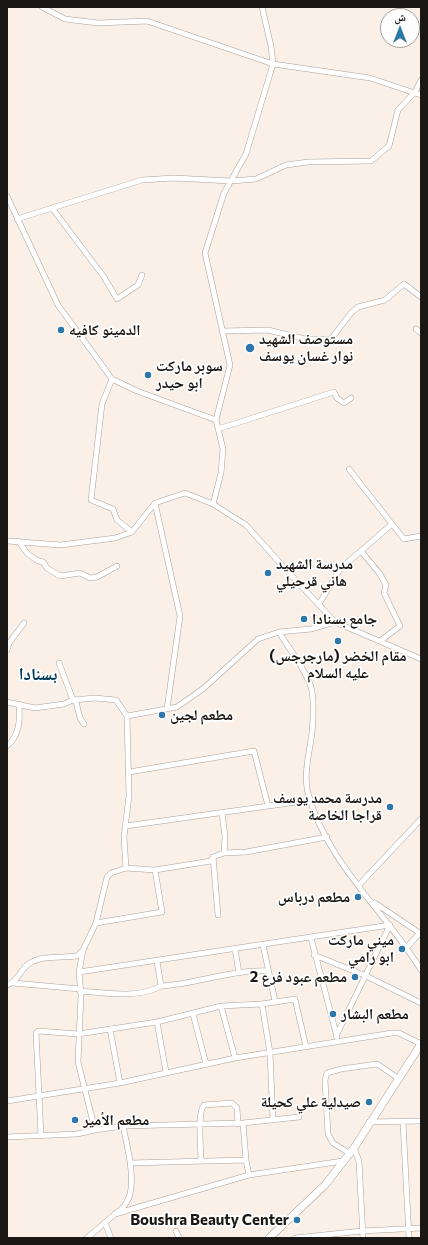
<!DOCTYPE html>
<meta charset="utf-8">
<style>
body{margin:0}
#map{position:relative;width:428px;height:1245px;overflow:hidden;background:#faf0e7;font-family:Commissioner,"Noto Naskh Arabic",sans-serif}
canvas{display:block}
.frame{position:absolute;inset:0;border:8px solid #1b1715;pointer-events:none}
.north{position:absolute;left:380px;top:8px;width:40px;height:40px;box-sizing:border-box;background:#fff;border:1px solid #a4a2a1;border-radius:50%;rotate:0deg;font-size:11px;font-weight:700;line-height:16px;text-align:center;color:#1b1715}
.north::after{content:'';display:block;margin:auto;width:14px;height:18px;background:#2d77aa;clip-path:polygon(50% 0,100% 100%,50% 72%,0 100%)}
</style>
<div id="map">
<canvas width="428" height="1245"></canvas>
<div class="frame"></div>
<div class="north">ش</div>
</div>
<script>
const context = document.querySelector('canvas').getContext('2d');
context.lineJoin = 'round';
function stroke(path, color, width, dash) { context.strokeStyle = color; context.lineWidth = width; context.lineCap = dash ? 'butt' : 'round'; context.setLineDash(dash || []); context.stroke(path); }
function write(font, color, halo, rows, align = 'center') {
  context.font = font + ' Commissioner,"Noto Naskh Arabic",sans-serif'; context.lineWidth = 3.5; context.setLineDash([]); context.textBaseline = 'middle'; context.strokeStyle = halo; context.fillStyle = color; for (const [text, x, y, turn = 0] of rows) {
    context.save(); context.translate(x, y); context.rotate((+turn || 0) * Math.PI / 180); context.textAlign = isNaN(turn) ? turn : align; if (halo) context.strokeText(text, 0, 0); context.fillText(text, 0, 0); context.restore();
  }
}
const street = new Path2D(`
 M42 7 65 19 98 23 147 21 273 64 370 78 421 95
 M7 196 58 305 112 379 137 391 216 420
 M52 208 104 277 117 299 138 285 142 275
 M17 219 142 180 174 178 231 181 256 179 286 165 308 162 371 161 389 146 398 110 415 92 421 80
 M416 329 421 333
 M222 331 268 330 305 339H331L351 313 358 307 385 300 404 284 421 297
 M112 379 102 404 91 500 113 509 117 520 132 532 155 503 185 493 213 504 246 525 289 573 335 622 421 659
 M218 429 334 392 337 398 344 403 351 398
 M155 503 180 616 167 709
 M213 504 221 473 223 449 216 420 230 365 205 253 224 193 246 154 273 64 271 46 262 7
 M392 524 404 539 421 536
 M7 541 61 545 115 538 132 532
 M18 541 27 553 36 560 43 562 47 568 60 576 80 573 90 578 97 577 117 566
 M361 551 380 574 386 585 384 593 400 626 380 641
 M319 604 340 569 392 524 349 469
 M279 632C289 649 305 668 311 687 314 698 313 721 312 732 310 752 303 773 308 793 326 862 385 911 421 970
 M7 650 9 643 24 623
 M59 663 73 700 95 698 116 700 127 716 129 796 124 837 126 868 111 873 107 877 96 923 83 950 79 972 81 995 78 1062 95 1130 123 1126C127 1145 138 1186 126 1203 124 1207 119 1211 115 1214
 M7 702 35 708 64 704 73 700 76 702 80 718 84 724
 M127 716 177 707 204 688 258 639 279 632 311 629 335 622
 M7 746C20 735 20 720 19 704
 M129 772 254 751 268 806
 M222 813 225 837 224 853
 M126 826 311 800
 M213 857 218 915
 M126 868 155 870 211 861 213 857 224 853 246 852 327 837
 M359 885 421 819
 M375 903 421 934
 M96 923 162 912 155 870
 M311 938 337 1037
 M263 945 275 1001
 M407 947 421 932
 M235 949 239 973
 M314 955 364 975 421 1003
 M79 972 390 925
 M13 983 80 989
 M7 985C18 982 20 969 30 963 43 955 62 958 77 956L83 950
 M161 986C197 984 232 969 268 971
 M80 991C105 993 138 999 161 986L157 961
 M262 1004 270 1053 273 1120
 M221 1006 235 1058
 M193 1014 206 1064
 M157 1022 166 1072
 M110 1029 120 1083
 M336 1036 390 925
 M7 1101 120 1083 235 1058 392 1033H399L421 1044
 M369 1122 421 1121
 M403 1122 409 1238
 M243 1123 246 1160
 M123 1126 243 1123 299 1117
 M41 1136 36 1033 38 1031 78 1034 157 1022 221 1006 262 1004 295 999 306 1047
 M7 1137 77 1134 95 1130
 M354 1148 359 1161 363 1238
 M349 1153 333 1143 328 1134 325 1080 327 1073 341 1069 377 1064 398 1078
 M201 1161C201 1149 197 1112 204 1105L232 1103 237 1108 238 1124
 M130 1163 246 1160 249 1175
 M105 1223 111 1238
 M176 1231 179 1238
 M87 1238 115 1214 249 1175 343 1161
 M295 1238 362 1231 421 1228`);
const secondary = new Path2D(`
 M269 1238 325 1185 354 1148 421 1044`);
stroke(street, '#aaa098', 6);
stroke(secondary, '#aaa098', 8);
stroke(street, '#fff', 5);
stroke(secondary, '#fff', 7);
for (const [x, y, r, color] of [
 [61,330,4,"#2d77aa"],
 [250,348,5,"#2d77aa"],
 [148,375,4,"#2d77aa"],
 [268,573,4,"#2d77aa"],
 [304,619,4,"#2d77aa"],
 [338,641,4,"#2d77aa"],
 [162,715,4,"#2d77aa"],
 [390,807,4,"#2d77aa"],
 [358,897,4,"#2d77aa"],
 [402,949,4,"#2d77aa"],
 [355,977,4,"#2d77aa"],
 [333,1014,4,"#2d77aa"],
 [369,1102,4,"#2d77aa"],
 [75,1120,4,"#2d77aa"],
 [297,1220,4,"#2d77aa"]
]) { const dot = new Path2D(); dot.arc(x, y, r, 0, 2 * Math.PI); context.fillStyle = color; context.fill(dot); stroke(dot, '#fff', 1.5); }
write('bold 15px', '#1b1715', '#fff', [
 ["الدمينو كافيه",69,330],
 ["مستوصف الشهيد",259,339],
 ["نوار غسان يوسف",259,356],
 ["سوبر ماركت",156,366],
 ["ابو حيدر",156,383],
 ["مدرسة الشهيد",276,564],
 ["هاني قرحيلي",276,581],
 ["جامع بسنادا",312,619],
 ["مقام الخضر (مارجرجس)",338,656,"center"],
 ["عليه السلام",338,673,"center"],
 ["مطعم لجين",170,715],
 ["مدرسة محمد يوسف",382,798,"right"],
 ["قراجا الخاصة",382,815,"right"],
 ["مطعم درباس",350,897,"right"],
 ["ميني ماركت",394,940,"right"],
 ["ابو رامي",394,957,"right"],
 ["مطعم عبود فرع 2",347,977,"right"],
 ["مطعم البشار",341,1014],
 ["صيدلية علي كحيلة",361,1102,"right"],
 ["مطعم الأمير",83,1120],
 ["Boushra Beauty Center",289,1220,"right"]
], 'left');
write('bold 17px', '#00385a', '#fff', [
 ["بسنادا",38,674]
]);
</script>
